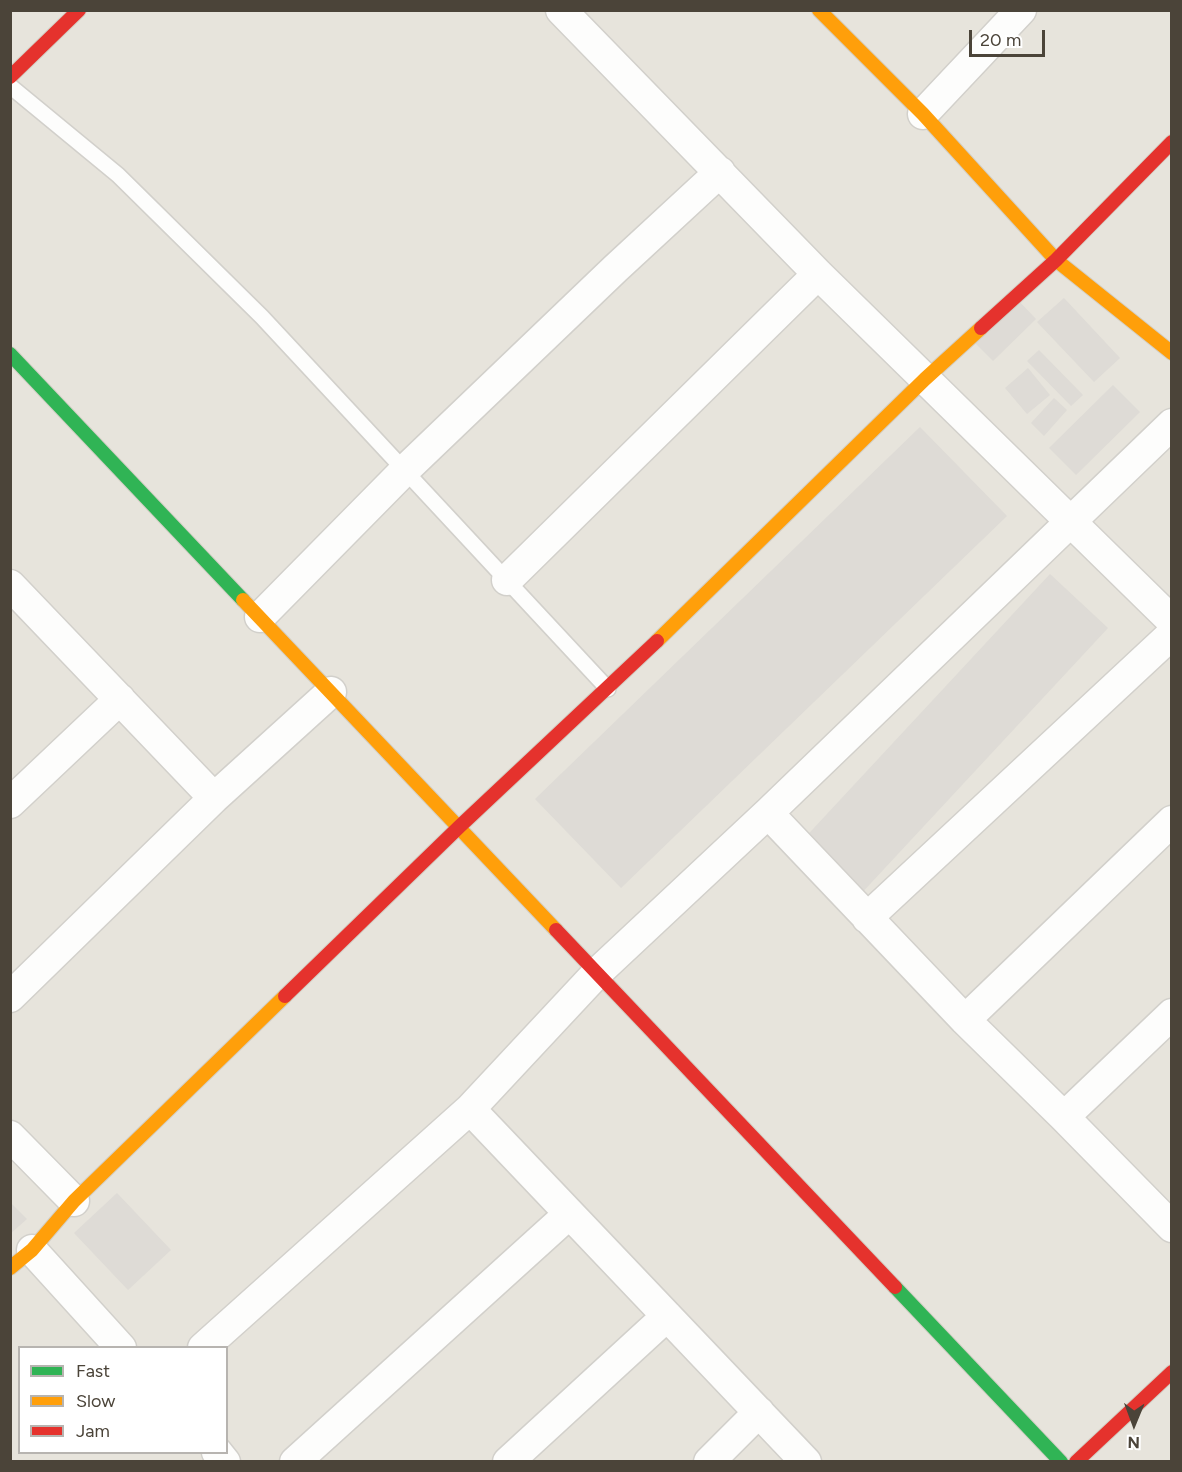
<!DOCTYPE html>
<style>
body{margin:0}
#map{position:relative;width:1182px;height:1472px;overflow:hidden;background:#f4f2ee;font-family:Figtree,sans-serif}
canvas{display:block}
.frame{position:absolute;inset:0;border:12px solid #4b4439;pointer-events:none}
.legend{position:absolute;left:18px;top:1346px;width:210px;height:108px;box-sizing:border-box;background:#fff;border:2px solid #b7b4b0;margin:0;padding:8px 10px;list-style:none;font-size:18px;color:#4b4439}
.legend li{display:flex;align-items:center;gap:12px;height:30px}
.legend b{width:30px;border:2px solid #b7b4b0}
.north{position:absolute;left:1104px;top:1394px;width:60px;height:60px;-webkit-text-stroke:4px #fff;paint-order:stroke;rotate:181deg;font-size:16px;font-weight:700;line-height:24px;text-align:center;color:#4b4439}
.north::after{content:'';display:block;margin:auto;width:21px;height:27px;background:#4b4439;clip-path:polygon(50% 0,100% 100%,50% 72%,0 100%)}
.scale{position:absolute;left:969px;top:30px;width:76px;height:27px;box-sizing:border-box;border:3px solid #4b4439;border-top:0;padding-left:8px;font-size:18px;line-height:21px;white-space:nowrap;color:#4b4439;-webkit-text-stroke:4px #fff;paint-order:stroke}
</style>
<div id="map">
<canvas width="1182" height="1472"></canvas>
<div class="frame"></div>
<ul class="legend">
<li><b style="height:8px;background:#30b455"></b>Fast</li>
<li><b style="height:8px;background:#ff9f0a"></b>Slow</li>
<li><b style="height:8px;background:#e5322d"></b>Jam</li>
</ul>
<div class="north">N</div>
<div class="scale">20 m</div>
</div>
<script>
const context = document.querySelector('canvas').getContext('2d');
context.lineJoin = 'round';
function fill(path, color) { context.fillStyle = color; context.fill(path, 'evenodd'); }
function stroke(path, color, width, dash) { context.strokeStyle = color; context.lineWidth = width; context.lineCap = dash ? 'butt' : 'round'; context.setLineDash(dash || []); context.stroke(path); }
fill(new Path2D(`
 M10 11H1171V1461H11ZM20 1348H226V1452H20Z`), '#e7e4dc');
fill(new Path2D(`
 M1015 297 1036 319 993 361 971 339Z
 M1064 298 1120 358 1094 382 1037 322Z
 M1039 350 1083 395 1071 406 1027 361Z
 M1028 368 1050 395 1027 414 1005 388Z
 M1113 385 1140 412 1076 475 1049 448Z
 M1054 398 1067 410 1044 436 1031 423Z
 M920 427 1007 516 621 888 535 799Z
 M1050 574 1108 628 858 897 800 843Z
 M117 1193 171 1250 128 1290 74 1233Z
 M10 1202 27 1219 10 1234Z`), '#dedbd6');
const lane = new Path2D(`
 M10 86 118 175 262 317 608 689`);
const street = new Path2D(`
 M561 10 818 274 1172 621
 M923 114 1021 10
 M507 580 818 274
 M10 585 214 798
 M260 617 405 470 615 269 720 172
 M10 803 120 699
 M768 813 965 1020 1064 1117 1172 1227
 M867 918 1172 634
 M10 997 214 798 331 692
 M965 1020 1172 821
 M470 1109 806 1462
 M1064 1117 1172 1014
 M10 1136 74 1201
 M32 1250 121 1348
 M203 1348 470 1109 597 973 768 813 1172 424
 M217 1452 225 1462
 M295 1462 569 1214
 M508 1462 667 1316
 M709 1462 759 1412`);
const fast = new Path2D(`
 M10 354 243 600
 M895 1287 1061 1462`);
const slow = new Path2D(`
 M819 10 923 114 1056 260 1172 353
 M243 600 556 930
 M657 641 925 379 981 328
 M10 1268 32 1250 74 1201 285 996`);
const jam = new Path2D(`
 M10 77 79 10
 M981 328 1056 260 1172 142
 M556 930 895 1287
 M285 996 459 827 657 641
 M1076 1462 1172 1372`);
stroke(lane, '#d2d0cb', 18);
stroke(street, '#d2d0cb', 33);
stroke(fast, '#d3cfc5', 16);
stroke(slow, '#d3cfc5', 16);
stroke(jam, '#d3cfc5', 16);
stroke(lane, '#fdfdfc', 15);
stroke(street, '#fdfdfc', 30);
stroke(fast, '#30b455', 14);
stroke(slow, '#ff9f0a', 14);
stroke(jam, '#e5322d', 14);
</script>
